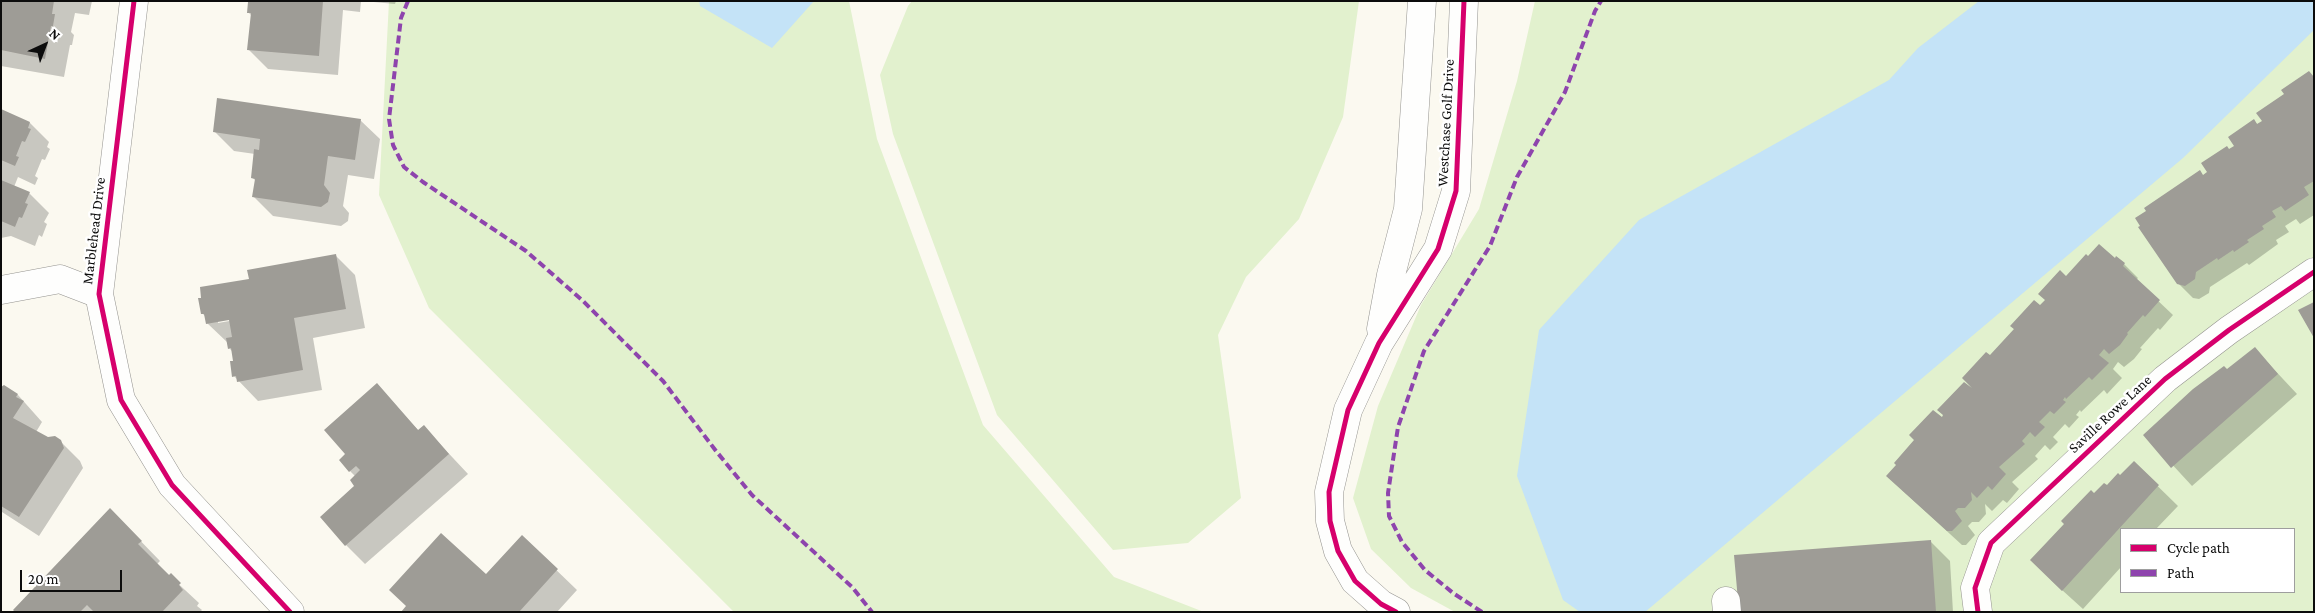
<!DOCTYPE html>
<style>
body{margin:0}
#map{position:relative;width:2315px;height:613px;overflow:hidden;background:#fbf9f0;font-family:"Crimson Pro",serif}
canvas{display:block}
.frame{position:absolute;inset:0;border:2px solid #0c0c0c;pointer-events:none}
.legend{position:absolute;left:2120px;top:528px;width:175px;height:65px;box-sizing:border-box;background:#fff;border:1px solid #9e9e9e;margin:0;padding:6px 9px;list-style:none;font-size:15px;color:#0c0c0c}
.legend li{display:flex;align-items:center;gap:10px;height:25px}
.legend b{width:25px;border:1px solid #9e9e9e}
.north{position:absolute;left:20px;top:20px;width:50px;height:50px;-webkit-text-stroke:4px #fff;paint-order:stroke;rotate:43deg;font-size:14px;font-weight:700;line-height:20px;text-align:center;color:#0c0c0c}
.north::after{content:'';display:block;margin:auto;width:18px;height:22px;background:#0c0c0c;clip-path:polygon(50% 0,100% 100%,50% 72%,0 100%)}
.scale{position:absolute;left:20px;top:570px;width:102px;height:22px;box-sizing:border-box;border:2px solid #0c0c0c;border-top:0;padding-left:6px;font-size:15px;line-height:18px;white-space:nowrap;color:#0c0c0c;-webkit-text-stroke:4px #fff;paint-order:stroke}
</style>
<div id="map">
<canvas width="2315" height="613"></canvas>
<div class="frame"></div>
<ul class="legend">
<li><b style="height:6px;background:#d6006c"></b>Cycle path</li>
<li><b style="height:6px;background:#8e44ad"></b>Path</li>
</ul>
<div class="north">N</div>
<div class="scale">20 m</div>
</div>
<script>
const context = document.querySelector('canvas').getContext('2d');
context.lineJoin = 'round';
function fill(path, color) { context.fillStyle = color; context.fill(path, 'evenodd'); }
function stroke(path, color, width, dash) { context.strokeStyle = color; context.lineWidth = width; context.lineCap = dash ? 'butt' : 'round'; context.setLineDash(dash || []); context.stroke(path); }
function write(font, color, halo, rows, align = 'center') {
  context.font = font + ' "Crimson Pro",serif'; context.lineWidth = 5; context.setLineDash([]); context.textBaseline = 'middle'; context.strokeStyle = halo; context.fillStyle = color; for (const [text, x, y, turn = 0] of rows) {
    context.save(); context.translate(x, y); context.rotate((+turn || 0) * Math.PI / 180); context.textAlign = isNaN(turn) ? turn : align; if (halo) context.strokeText(text, 0, 0); context.fillText(text, 0, 0); context.restore();
  }
}
fill(new Path2D(`
 M389 1H849L877 139 983 425 1114 577 1204 612H734L429 308 379 195Z
 M912 1H1359L1343 117 1299 219 1246 277 1218 335 1241 498 1188 543 1113 550 997 415 893 134 880 75 908 6Z
 M1535 1H2314V612H1455L1411 588 1371 549 1353 498 1378 406 1421 305 1479 209 1517 81ZM2121 529H2294V592H2121Z`), '#e2f1ce');
fill(new Path2D(`
 M699 1H814L772 48 700 6Z
 M1979 1H2314V30L2183 158 1645 612H1580L1563 600 1517 476 1539 330 1639 220 1889 80 1918 48Z`), '#c4e3f7');
fill(new Path2D(`
 M1 1H92L89 15 75 13 71 32 74 35 72 45H70L64 77 1 66Z
 M255 1H361L360 12 343 10 338 75 268 69 249 50 252 16 248 12 257 4Z
 M363 1H396L395 4Z
 M2314 77V215L2300 224 2296 219 2285 226 2289 232 2276 240 2278 244 2249 265 2247 263 2210 287 2209 293 2199 299 2193 298 2178 283 2141 226 2209 172 2235 146 2254 121 2258 125Z
 M1 111 30 123 49 142 47 147 50 149 45 160 42 159 35 176 38 178 35 185 18 177 14 187 29 193 49 213 44 222 47 224 42 237 39 235 35 246 11 236 1 238Z
 M360 120 380 139 374 179 348 175 343 206 349 213 348 221 341 226 273 216 254 197 256 181 253 178 255 154 234 151 214 131Z
 M335 255 355 275 365 328 313 338 322 390 258 401 234 376 233 352 229 348 228 343 207 323 206 317 202 313 250 280ZM235 318V320L218 323V321Z
 M2088 258 2115 260 2124 264 2138 278 2136 280 2173 315 2160 330 2158 328 2140 348 2142 349 2134 359 2124 367 2118 362 2113 369 2122 378 2107 394 2104 390 2081 412 2080 410 2076 415 2079 417 2069 428 2065 424 2053 437 2058 442 2050 450 2045 445 2035 456 2038 459 2012 482 2019 489 2007 503 2003 500 1992 511 1985 504 1986 514 1979 522H1972L1968 526 1975 535 1966 545H1962L1902 490 1942 419 1972 388 1963 378 1990 357 2015 330 2011 326 2040 307 2066 278Z
 M2255 349 2297 394 2192 486 2145 435Z
 M376 385 419 431 424 427 468 474 365 564 337 536 356 486 355 476 350 471 347 454Z
 M4 387 18 395 42 422 36 432 48 439 60 441 80 461 83 468 39 536 2 512 1 514V389Z
 M2134 463 2178 506 2156 529H2121V567L2083 609 2051 580 2107 487 2120 477Z
 M130 530 160 561 157 564 199 603 197 606 202 610 200 612H17Z
 M522 537 577 590 557 612H403L407 607 486 576Z
 M1930 541 1950 561 1953 612H1740Z`), '#0003');
fill(new Path2D(`
 M1 1H54L52 14H55L53 26H51L45 59 1 50Z
 M258 1H323L319 56 247 50 251 13H247L248 2Z
 M2309 71 2314 77V181L2304 187 2309 195 2285 211 2281 206 2272 211 2276 217 2262 226 2264 229 2247 240 2249 242 2234 252 2233 250 2218 260 2217 258 2196 272 2195 279 2185 286 2177 284 2138 227 2140 226 2135 218 2146 211 2144 208 2200 170 2203 175 2207 172 2201 163 2227 146 2229 149 2234 146 2228 137 2254 119 2257 124 2262 121 2256 113 2284 94 2281 90Z
 M217 98 361 119 355 160 328 156 324 185 330 193 328 202 321 207 252 197 255 179 251 178 254 149 259 150 260 139 213 132Z
 M1 109 30 122 28 128 31 129 25 142 22 141 16 156 19 157 15 166 1 160Z
 M1 180 30 192 25 203 28 204 22 218 19 217 15 227 1 221Z
 M2099 244 2115 258 2116 256 2125 263 2123 266 2160 300 2145 317 2143 315 2127 333 2128 334 2120 345 2109 354 2104 349 2099 355 2109 363 2092 380 2089 377 2066 399 2065 397 2063 400 2066 402 2054 414 2050 411 2039 422 2045 427 2035 437 2030 432 2022 441 2025 444 1999 467 2006 474 1992 490 1988 486 1977 498 1971 492 1972 500 1965 508H1958L1955 511 1962 521 1952 531H1947L1886 476 1896 465 1894 463 1914 440 1909 435 1933 410 1942 417 1943 415 1937 410 1964 382 1972 388 1962 378 1986 352 1990 355 2014 329 2010 326 2034 300 2040 305 2045 300 2038 294 2060 270 2066 276 2086 254 2088 256Z
 M336 254 346 309 294 318 303 370 237 382 236 376 232 377 230 361H233L231 348 228 349 226 338 232 337 229 320 206 324 204 314H201L198 298H201L200 287 249 279 247 270Z
 M2314 302V338L2298 310Z
 M2255 347 2278 374 2171 468 2143 435 2193 389 2224 366 2227 369Z
 M377 383 418 430 424 425 449 454 345 546 320 517 354 486 350 480 360 470 356 466 349 472 339 460 345 454 324 430Z
 M4 385 18 394 16 397 24 401 13 418 48 437 55 436 61 440 64 448 19 517 1 506V387Z
 M2134 461 2159 485 2062 591 2030 560 2064 524 2061 521 2091 490 2094 493 2104 483 2107 485 2118 473 2120 475Z
 M110 508 142 541 138 544 169 575 171 573 181 583 179 585 183 590 162 612H94L87 605 80 612H15L13 610Z
 M441 533 486 574 522 535 558 569 519 612H401L406 606 389 590Z
 M1931 540 1936 612H1739L1734 555Z`), '#9e9c96');
const minor = new Path2D(`
 M134 1 99 294 121 400 172 485 290 612
 M1 290 60 279 99 294
 M1381 329 1391 275 1408 209 1422 1
 M1726 601 1727 612
 M1396 612 1381 604 1355 581 1338 551 1330 521 1329 492 1348 410 1379 343 1438 249 1456 191 1464 1
 M1978 612 1975 588 1991 543 2165 379 2229 330 2314 272`);
stroke(minor, '#94938f', 29);
stroke(minor, '#fefefd', 28);
stroke(new Path2D(`
 M408 1 401 18 389 119 393 145 404 167 423 182 526 251 582 300 663 381 716 451 752 495 852 587 872 612
 M1482 612 1453 593 1425 570 1402 542 1389 516 1388 493 1398 427 1424 351 1490 246 1517 177 1565 92 1595 11 1601 1`), '#8e44ad', 4, [8, 4]);
stroke(new Path2D(`
 M134 1 99 294 121 400 172 485 290 612
 M1396 612 1381 604 1355 581 1338 551 1330 521 1329 492 1348 410 1379 343 1438 249 1456 191 1464 1
 M1978 612 1975 588 1991 543 2165 379 2229 330 2314 272`), '#d6006c', 5);
write('15px', '#0c0c0c', '#fff', [
 ["Westchase Golf Drive",1446,123,-87],
 ["Marblehead Drive",94,231,-83],
 ["Saville Rowe Lane",2110,414,-43]
]);
</script>
